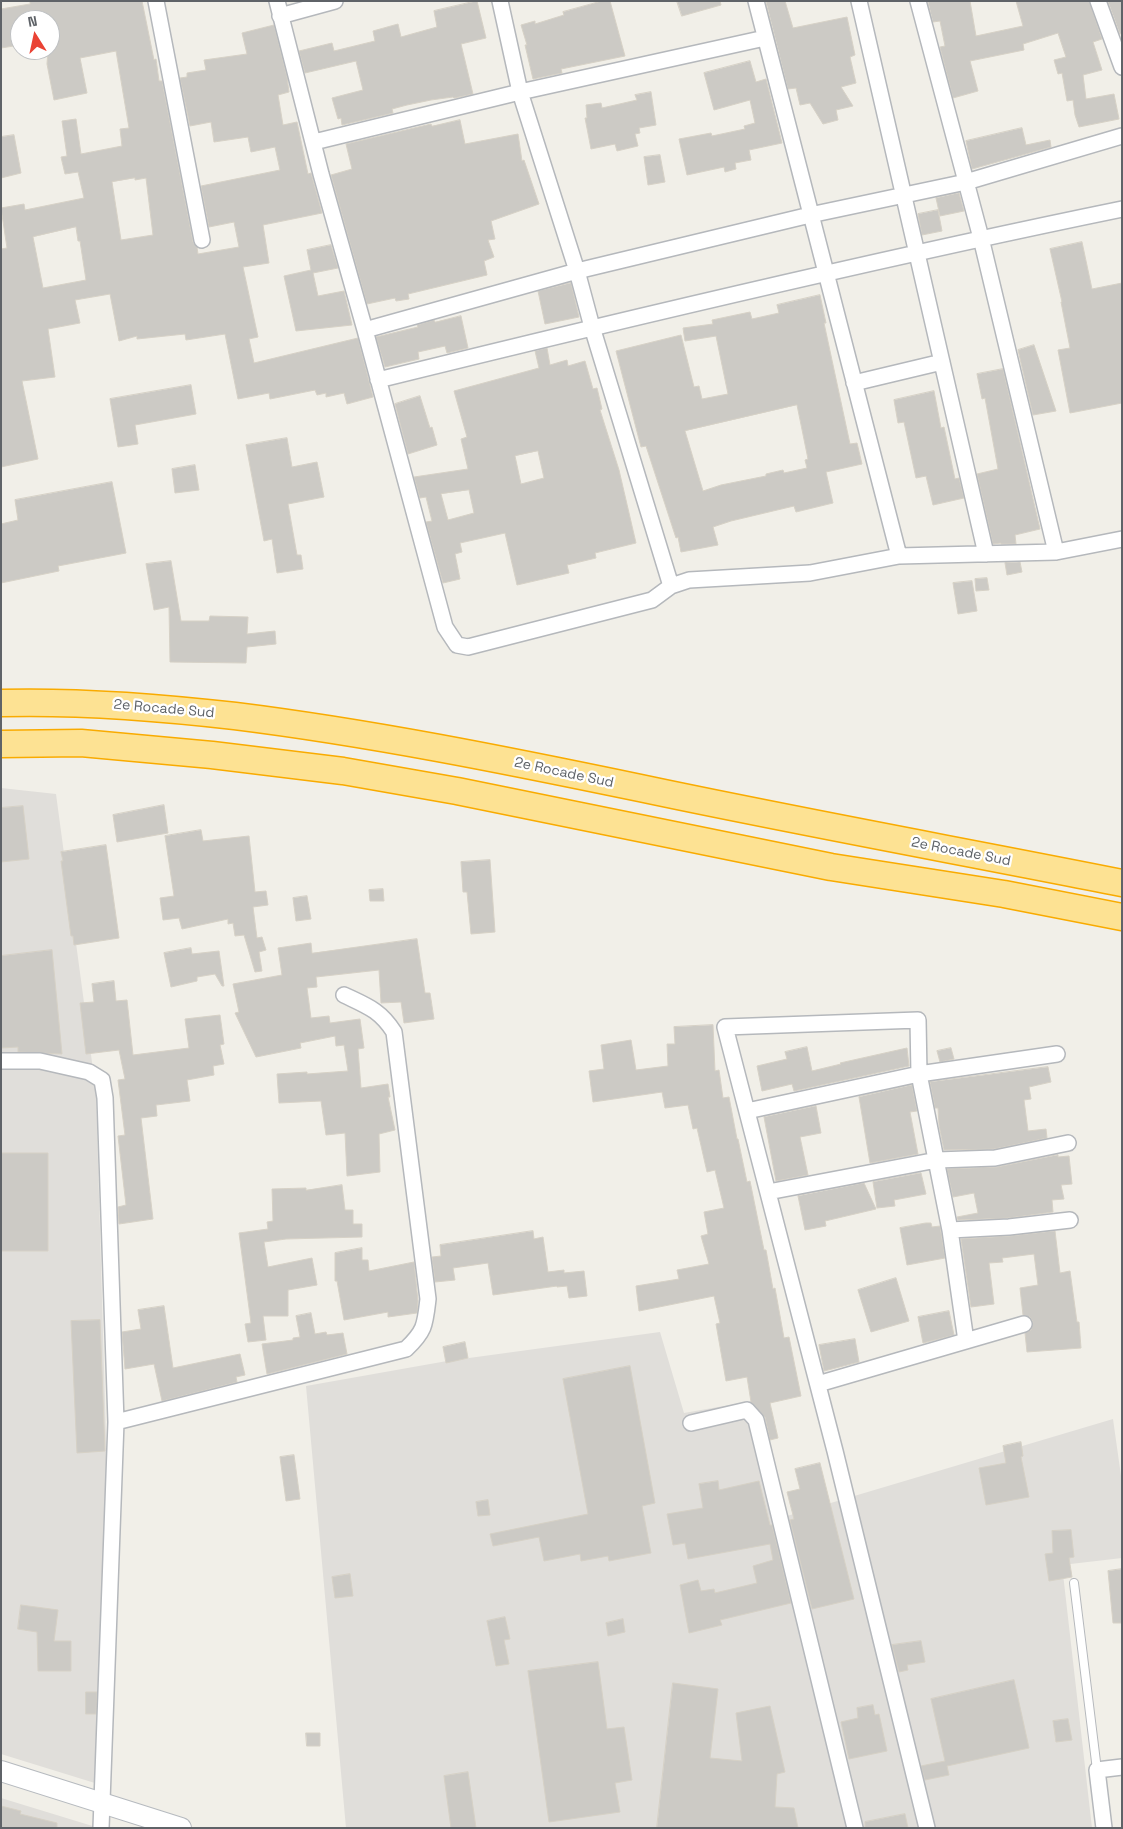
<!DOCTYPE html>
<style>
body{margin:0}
#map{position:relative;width:1123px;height:1829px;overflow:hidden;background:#f1efe8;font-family:"Space Grotesk",sans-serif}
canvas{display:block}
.frame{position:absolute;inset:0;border:2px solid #5f6368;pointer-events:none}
.north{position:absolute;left:10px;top:10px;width:50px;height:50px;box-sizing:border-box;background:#fff;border:1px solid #bfc1c3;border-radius:50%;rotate:350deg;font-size:14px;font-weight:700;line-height:20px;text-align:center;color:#5f6368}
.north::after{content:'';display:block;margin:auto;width:18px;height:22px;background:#ea4335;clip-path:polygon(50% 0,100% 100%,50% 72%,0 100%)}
</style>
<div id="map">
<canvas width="1123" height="1829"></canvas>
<div class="frame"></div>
<div class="north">N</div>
</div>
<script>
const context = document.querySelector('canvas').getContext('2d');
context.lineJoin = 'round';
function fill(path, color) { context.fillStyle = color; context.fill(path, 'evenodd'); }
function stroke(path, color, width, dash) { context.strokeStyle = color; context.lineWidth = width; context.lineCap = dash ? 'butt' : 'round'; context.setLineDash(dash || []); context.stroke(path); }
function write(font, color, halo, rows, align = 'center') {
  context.font = font + ' "Space Grotesk",sans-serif'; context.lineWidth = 4.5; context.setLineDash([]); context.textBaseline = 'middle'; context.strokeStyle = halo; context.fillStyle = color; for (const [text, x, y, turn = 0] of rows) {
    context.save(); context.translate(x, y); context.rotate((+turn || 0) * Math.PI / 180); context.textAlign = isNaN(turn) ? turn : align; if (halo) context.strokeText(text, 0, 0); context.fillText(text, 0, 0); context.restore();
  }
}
fill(new Path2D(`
 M1 788 56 794 96 1092 107 1473 111 1788 1 1754Z
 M660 1332 684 1413 758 1400 787 1516 1113 1419 1122 1483V1558L1062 1565 1092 1828H346L306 1386 447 1361Z
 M1 1798 99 1828H1Z`), '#e0deda');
const building = new Path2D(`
 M30 1H142L154 60 156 59 159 81H162L193 242 197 247 198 254 239 247 234 222 209 227 201 186 280 170 275 147 251 152 248 137 214 142 211 122 190 126 180 78 187 77V73L206 70 204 60 247 54 242 33 274 25 287 77 289 92 278 95 283 125 297 122 308 174 311 173 322 213 263 225 269 263 243 267 258 337 249 339 254 363 358 338 373 397 347 404 344 393 326 397V393L317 395 315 390 270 399 269 393 238 399 225 334 186 340 185 334 137 339V336L119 341 110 294 75 300 80 323 48 329 55 377 22 381 38 459 1 467V249L7 248 1 208 24 204 25 210 84 198 78 172 65 174 61 157 67 156 62 121 76 119 81 154 122 146 120 129 129 128 116 51 80 58 87 93 54 100 47 64 48 50H50V17L35 20H20V45L1 48V9L30 4ZM135 178V180L146 178 153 235 121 240 112 182ZM76 227 78 241H80L86 280 43 288 33 237Z
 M477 1 486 38 461 44 473 94 454 98 453 97 431 100 407 105 392 109 393 113 342 125 341 118 338 119 332 98 363 90 356 61 305 73 299 51 332 43 334 51 375 41 373 31 398 24 401 37 437 27 434 11Z
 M602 1H610L625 56 561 69 562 73 533 79 525 45H527L521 25 535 21V24L564 15 563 12Z
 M677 1H720L721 5 682 16Z
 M766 1H785L793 28 847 17 855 55 850 57 856 83 841 87 853 106 836 110 838 120 823 124 810 103 800 105 796 88 788 89Z
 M928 1H970L976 36 1023 26 1016 1H1089L1102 39 1093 42 1102 70 1083 75 1086 99 1114 94 1119 119 1079 127 1075 115 1073 100 1067 101 1062 73 1058 74 1054 60 1066 57 1058 33 1023 44 1024 50 970 61 978 91 953 98 940 47 945 46 940 21 933 22Z
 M1108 1H1122V33L1120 34Z
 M750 61 756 82 766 79 782 143 749 150 751 160 735 163 736 169 725 172 724 167 687 175 679 139 711 133 712 136 745 129 744 126 755 123 750 100 714 110 704 73Z
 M651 92 656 125 639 128 640 133 635 134 638 146 617 151 615 144 591 149 585 118H587L586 105 601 103 602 108 637 100 635 95Z
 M460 120 465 144 518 134 522 161 524 160 539 204 491 221 495 239 488 240 494 257 484 261 487 275 408 294 409 299 396 301 395 298 367 304 331 175 352 169 346 144 431 124 432 126Z
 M1022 128 1026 145 1050 140 1051 147 972 169 966 141Z
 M14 135 21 173 1 178V137Z
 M660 155 665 182 648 185 644 157Z
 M959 193 964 211 940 216 936 198Z
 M938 210 942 231 922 235 918 214Z
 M1082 242 1092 289 1122 283V403L1070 413 1058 350 1070 348 1061 302H1062L1050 249Z
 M331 245 338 268 313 273 318 296 344 291 352 325 296 331 284 276 311 270 307 250Z
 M571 283 579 317 545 324 538 291Z
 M820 295 826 323H824L850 444 857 443 862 464 826 472 833 503 796 512 794 506 731 521 713 527 718 545 681 552 678 537 676 538 646 446 641 447 616 351 681 335 694 387 699 386 702 399 728 394 716 336 685 341 683 328 713 324 712 320 750 312 752 319 779 313 777 305ZM797 405 808 459 805 460 807 468 784 473 783 470 766 474V476L721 485 703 491 685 431Z
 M461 316 468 348 447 353 445 346 418 352 419 359 385 367 376 337 418 327 417 325 434 320 435 322Z
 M1034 345 1056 411 1033 415 1018 350Z
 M547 348 550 365 567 360 568 366 585 361 593 389 597 388 602 409 600 410 619 470 636 543 595 553 596 558 567 565 569 573 517 585 505 533 460 543 462 552 455 554 460 579 443 583 426 522 432 521 426 497 420 498 414 477 468 469 461 439 467 437 454 391 539 368 535 351ZM538 451 544 478 521 484 515 456ZM469 490 474 513 448 520 441 494Z
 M1003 369 1040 529 1015 535 1016 544H1001V543L993 544 977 474 998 469 985 398 982 399 977 374Z
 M191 385 196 414 135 425 138 444 118 447 110 399Z
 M934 391 941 428 944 427 955 479 959 478 964 498 933 505 926 476 916 478 904 422 898 423 894 400Z
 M420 396 430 428 432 427 437 445 408 454 395 404Z
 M287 438 292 467 317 462 324 497 288 504 297 555H301L303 569 277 573 272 539 264 541 246 445Z
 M195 465 199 490 175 493 172 469Z
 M112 482 126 553 58 566 59 571 1 583V524L18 520 15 500Z
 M171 561 181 621H209L210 616 248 617 247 634 275 631 276 644 247 647 246 663 170 662 169 607 154 610 146 564Z
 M1020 562 1022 572 1007 575 1005 563Z
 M987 578 989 590 976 591 975 579Z
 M972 581 977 611 958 614 953 583Z
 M164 805 168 833 117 842 113 815Z
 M23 806 29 859 1 862V808Z
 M201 830 203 841 249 836 255 892 266 891 268 905 253 907 257 938 262 937 266 950 259 952 262 971 255 972 244 935 235 936 233 923 228 924V919L182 929 179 918 163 920 160 898 174 896 165 836Z
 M106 845 119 938 74 945 73 936H71L61 861H63L61 852Z
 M490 860 495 932 471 934 467 892H463L461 862Z
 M383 889 384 901H370L369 890Z
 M307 896 311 919 296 921 293 898Z
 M417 939 425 993H430L434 1019 404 1023 401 1002 381 1003 379 970 316 977 317 987 307 988 311 1018 329 1016 330 1023 360 1019 364 1048 358 1049 361 1088 388 1084 390 1097H388L395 1130 379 1134 380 1172 347 1176 345 1133 326 1135 321 1101 279 1103 277 1074 307 1072V1074L348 1071 344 1045 336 1046 335 1036 300 1043 301 1048 256 1057 235 1013 239 1012 233 984 282 975 278 948 311 943 312 953Z
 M191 948 192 954 219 951 224 986H222L215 974 197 977V981L171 987 164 953Z
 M52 950 62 1054 18 1052V1047L1 1048V956Z
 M114 981 116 1001 127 1000 133 1055 189 1048 185 1019 220 1015 224 1044 220 1045 224 1064 213 1066 214 1075 187 1080 190 1101 156 1105 157 1116 141 1118 153 1219 119 1224 118 1207 126 1205 118 1136 125 1135 118 1080 125 1079 119 1050 86 1054 80 1003 94 1002 92 984Z
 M713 1025 715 1071 719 1070 723 1098 729 1097 737 1139H738L747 1182 750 1181 764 1250H766L773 1289 775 1288 784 1338 789 1337 801 1396 770 1403 778 1438 770 1440 765 1417 751 1402 747 1377 726 1381 716 1324 720 1323 714 1296 639 1311 636 1286 679 1279 677 1270 709 1264 701 1236 708 1234 704 1212 724 1208 715 1170 707 1172 697 1128 693 1129 688 1105 665 1108 662 1092 593 1102 589 1071 604 1069 601 1045 631 1040 636 1070 668 1066 667 1044H675L674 1027Z
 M807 1047 812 1071 841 1064 840 1063 907 1048 909 1066 794 1091 792 1084 762 1091 757 1066 787 1059 785 1052Z
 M951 1048 954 1059 940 1062 937 1051Z
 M1048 1067 1051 1082 1029 1087 1031 1099 1024 1100 1028 1131 1046 1129 1047 1138 994 1149 944 1150 939 1125 938 1108H935L930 1082Z
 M912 1085 917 1111 910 1112 918 1154 870 1163 859 1097Z
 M816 1106 821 1133 800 1137 808 1175 776 1181 764 1117Z
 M1 1153H48V1251H1Z
 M1058 1155V1157L1069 1156 1072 1184 1061 1185 1064 1199 1052 1200 1053 1212 1008 1218 958 1220 957 1217 978 1213 974 1193 953 1197 947 1169 997 1167Z
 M921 1173 926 1194 894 1200 895 1206 877 1208 873 1182Z
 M864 1183 876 1209 825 1221 826 1226 805 1230 798 1196Z
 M342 1185 345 1210H353V1224H362V1237L286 1239 264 1242 268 1267 312 1258 317 1285 288 1290V1316H263L266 1340 248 1342 245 1324 251 1323 239 1233 268 1229 267 1222 273 1221 272 1189 306 1188V1190Z
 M926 1223H931L932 1227 940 1226 945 1258 907 1265 900 1228Z
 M533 1231 534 1239 543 1237 548 1272 564 1270V1273L584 1271 587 1296 569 1298 567 1286 557 1287V1286L493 1295 488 1263 453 1268 455 1280 435 1282 432 1257 441 1256 440 1245Z
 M1055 1231 1060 1273 1070 1271 1077 1322H1079L1081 1348 1027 1352 1025 1333 1031 1330 1033 1322 1030 1317 1023 1315 1020 1288 1038 1285 1034 1254 1002 1258 1003 1262 989 1263 994 1304 971 1307 961 1239 1010 1236Z
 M362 1248V1260H368L369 1271 414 1262 418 1301 417 1313 388 1317V1312L344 1320 337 1281H335V1253Z
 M896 1278 909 1321 871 1332 858 1290Z
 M164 1306 173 1368 240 1354 245 1375 236 1377 237 1382 162 1401 154 1364 125 1369 122 1332 141 1329 138 1310Z
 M949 1311 954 1335 923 1343 918 1317Z
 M311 1313 315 1334 326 1332 327 1335 343 1333 347 1354 267 1374 262 1344 293 1340V1338L300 1337 296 1316Z
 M100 1320 105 1451 77 1453 71 1321Z
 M855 1339 859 1362 824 1371 819 1345Z
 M465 1342 468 1358 446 1363 443 1347Z
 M630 1366 655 1503 642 1506 651 1553 609 1561 608 1556 581 1561 580 1554 544 1561 539 1537 493 1546 490 1534 588 1514 563 1379Z
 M1021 1442 1023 1456 1021 1457 1029 1497 986 1505 979 1468 1006 1463 1003 1446Z
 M294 1455 300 1499 286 1501 280 1457Z
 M820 1463 854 1599 812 1609 790 1520 794 1519 787 1492 800 1489 795 1469Z
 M718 1481 719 1490 759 1481 770 1525H772L791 1603 720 1620 722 1625 689 1633 680 1585 698 1580 701 1591 714 1589 715 1593 757 1583 753 1566 773 1560 770 1544 688 1559 685 1543 673 1545 667 1514 703 1508 699 1484Z
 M488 1500 490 1515 478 1516 476 1502Z
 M1071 1530 1074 1557 1069 1558 1072 1577 1049 1581 1045 1554 1053 1553 1052 1531Z
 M1122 1569V1623H1113L1108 1571Z
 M350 1574 353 1596 335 1598 332 1577Z
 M21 1605 58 1610 54 1641H71V1671H38L37 1632 18 1629Z
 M505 1617 510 1639 504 1640 509 1664 496 1666 487 1621Z
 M623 1619 625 1632 608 1636 606 1623Z
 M921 1641 925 1662 907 1665 908 1670 899 1672 892 1645Z
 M598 1662 607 1729 624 1727 632 1780 615 1783 620 1812 549 1822 528 1671Z
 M1014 1680 1029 1748 947 1766 949 1775 925 1780 921 1766 945 1761 931 1699Z
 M673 1683 718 1689 710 1758 742 1761 736 1713 770 1706 785 1772 777 1774 775 1807 794 1808 798 1828H657Z
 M86 1692H97L96 1714H86Z
 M873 1705 875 1715 879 1714 887 1751 849 1759 841 1722 858 1718 857 1708Z
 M1068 1719 1072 1740 1056 1742 1053 1721Z
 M306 1733H320V1746H307Z
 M468 1772 476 1828H451L444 1776Z
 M1 1806 21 1811 20 1814 57 1823V1828H1Z
 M905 1814 908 1828H865V1822Z`);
fill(building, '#cccac5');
stroke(building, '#d6d1c6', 1);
const lane = new Path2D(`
 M1074 1583 1097 1770`);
const street = new Path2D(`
 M156 1 202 240
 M277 1 321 174 365 330 445 627 457 645 468 647 652 600 671 586 689 580 810 573 899 556 1056 552 1122 539
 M500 1 520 92 577 271 592 327 671 586
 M756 1 899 556
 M859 1 986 554
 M918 1 981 238 1056 552
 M1098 1 1122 67
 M280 16 335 1
 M314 142 520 92 765 38
 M365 330 577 271 810 215 966 182 1122 136
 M378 380C625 319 873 260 1122 209
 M854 383 942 362
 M1 1061H40L89 1072 102 1080 105 1098 116 1422 101 1828
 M747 1111 919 1074 1057 1054
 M768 1192 937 1160 995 1158 1068 1143
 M950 1230 1009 1227 1070 1220
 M818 1384 1024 1324
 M116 1422 406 1349C425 1331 425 1325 428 1299L394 1032C380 1010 367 1006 344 995
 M691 1423 747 1410 756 1420 855 1828
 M927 1828 835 1451 725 1027 918 1020 919 1074 950 1230 966 1341
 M1104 1828 1097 1770 1122 1767`);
const secondary = new Path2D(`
 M1 1771 181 1828`);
const highway = new Path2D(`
 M1 703C80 701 157 707 235 716 371 733 505 760 640 788 800 822 961 851 1122 883
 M1 744 81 743 212 755 343 771 457 791 831 867 1004 894 1122 917`);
stroke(lane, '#b5b8bc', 10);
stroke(street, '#b5b8bc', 18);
stroke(secondary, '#b6babf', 22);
stroke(highway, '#f9ab00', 29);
stroke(lane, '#fff', 8);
stroke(street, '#fff', 15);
stroke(secondary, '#fff', 20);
stroke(highway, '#fde293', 26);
write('14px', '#5f6368', '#fff', [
 ["2e Rocade Sud",164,709,5],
 ["2e Rocade Sud",564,773,12],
 ["2e Rocade Sud",961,852,11]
]);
</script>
